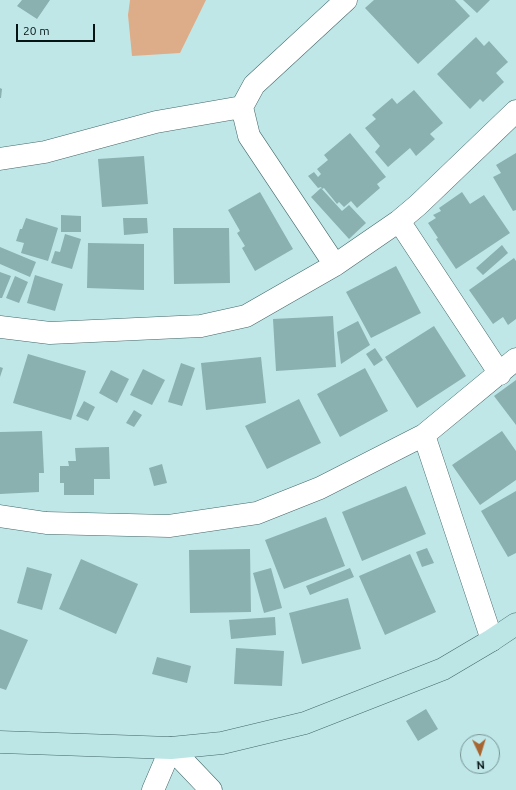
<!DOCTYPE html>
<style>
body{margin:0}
#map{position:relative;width:516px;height:790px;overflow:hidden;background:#c0e7e8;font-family:Ubuntu,sans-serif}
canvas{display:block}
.north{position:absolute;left:460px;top:734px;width:40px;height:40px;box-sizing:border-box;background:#c0e7e8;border:1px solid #769393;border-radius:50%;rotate:176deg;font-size:11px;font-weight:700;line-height:16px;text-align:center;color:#061414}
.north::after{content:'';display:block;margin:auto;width:14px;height:18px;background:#a76531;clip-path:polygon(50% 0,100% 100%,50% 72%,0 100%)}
.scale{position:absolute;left:16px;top:24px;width:79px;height:18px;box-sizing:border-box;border:2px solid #061414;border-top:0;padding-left:5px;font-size:12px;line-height:14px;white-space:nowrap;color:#061414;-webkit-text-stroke:3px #c0e7e8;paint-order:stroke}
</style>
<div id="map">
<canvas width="516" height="790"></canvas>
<div class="north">N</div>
<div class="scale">20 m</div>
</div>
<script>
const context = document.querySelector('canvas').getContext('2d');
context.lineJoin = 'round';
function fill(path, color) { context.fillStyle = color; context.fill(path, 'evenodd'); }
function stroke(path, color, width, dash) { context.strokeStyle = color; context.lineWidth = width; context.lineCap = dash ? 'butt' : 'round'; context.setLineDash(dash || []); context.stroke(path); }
fill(new Path2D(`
 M130 0H206L180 53 132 56 128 15Z`), '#ddac89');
fill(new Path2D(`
 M22 0H50L37 19 17 6Z
 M374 0H455L470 16 418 64 365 8Z
 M463 0H490L477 13Z
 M476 37 484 46 489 41 508 62 496 73 504 82 483 102 480 99 470 109 437 74Z
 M0 88 2 89 1 98H0Z
 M414 90 443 123 430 134 435 139 416 156 410 148 388 167 375 152 380 146 365 128 376 119 372 115 392 98 397 104Z
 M350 133 386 177 377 184 380 188 357 208 351 201 344 207 339 202 337 204 324 188 322 189 321 187 318 188 308 176 314 172 318 177 321 174 317 169 328 160 324 155Z
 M516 153V210L513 211 493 177 501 173 496 165Z
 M144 156 148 204 102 207 98 159Z
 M321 188 342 211 349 205 366 223 349 239 311 197Z
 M260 192 293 249 255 271 242 248 245 246 237 233 240 231 228 210Z
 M462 192 470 204 484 195 510 233 456 269 436 239 438 238 428 223 436 218 433 215 441 211 439 208Z
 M61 215 81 216V232H61Z
 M26 218 58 228 48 261 21 253 24 243 16 241 20 229H22Z
 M123 218H147L148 233 124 235Z
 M173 228H229L230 283 174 284Z
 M65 234 81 239 72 269 51 263 55 251 60 252Z
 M88 243 144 244V290L87 288Z
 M502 245 508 253 483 275 476 268Z
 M0 247 36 262 30 277 0 264Z
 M514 258 516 261V319L508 325 503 317 493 324 469 290Z
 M396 266 421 313 371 338 346 292Z
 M0 272 11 276 2 298H0Z
 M35 275 63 284 55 311 27 303Z
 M15 276 28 282 19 303 6 298Z
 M333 316 336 367 276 371 273 319Z
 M358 321 370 345 341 364 337 332Z
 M434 326 466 376 417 408 385 357Z
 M375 348 383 360 374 366 366 354Z
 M28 354 86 371 71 420 13 403Z
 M261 357 266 403 206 410 201 363Z
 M181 363 195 368 182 406 168 402Z
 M0 367 3 368 0 377Z
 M365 368 388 411 340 437 317 394Z
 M143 369 165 380 152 405 130 395Z
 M111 370 129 379 117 403 99 393Z
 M516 380V425L494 396Z
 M299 399 321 443 267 469 245 426Z
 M84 401 95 407 88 421 76 416Z
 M134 410 142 415 134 427 126 423Z
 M42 431 44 473H39V492L0 494V432Z
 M502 431 516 451V480L480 505 452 465Z
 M109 447 110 479H94V495H64V483H60V466H69L68 461H76L75 448Z
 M162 464 167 483 154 486 149 468Z
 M406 486 426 534 362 561 342 512Z
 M516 491V553L508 557 481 511Z
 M326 517 345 566 284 589 265 540Z
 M427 548 434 563 422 567 416 552Z
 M250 549 251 612 190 613 189 550Z
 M410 554 436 612 385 635 359 576Z
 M81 559 138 584 116 634 59 609Z
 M27 567 52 574 42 610 17 603Z
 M271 568 282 608 264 613 253 573Z
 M350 568 354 577 310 595 306 586Z
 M348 598 361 649 302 664 289 613Z
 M275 617 276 635 231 639 229 620Z
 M0 629 28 640 6 690 0 688Z
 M236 648 284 651 282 686 234 684Z
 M157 657 191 666 187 683 152 674Z
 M426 709 438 729 418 741 406 721Z`), '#8ab0b0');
const minor = new Path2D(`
 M0 159 45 152 156 122 242 107
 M399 221 500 374
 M335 265 249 136 242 107 254 85 346 0
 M0 327 50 333 201 326 246 316 335 265 399 221 418 205 516 111
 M424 435 492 640
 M0 516 46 523 169 526 257 513 320 488 424 435 516 359
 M153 790 171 748 211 790`);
const secondary = new Path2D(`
 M0 742 171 748 222 743 305 723 443 669 492 640 516 624`);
stroke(minor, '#436768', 23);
stroke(secondary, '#436768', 23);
stroke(minor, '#fff', 22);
stroke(secondary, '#bce5e6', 22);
</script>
